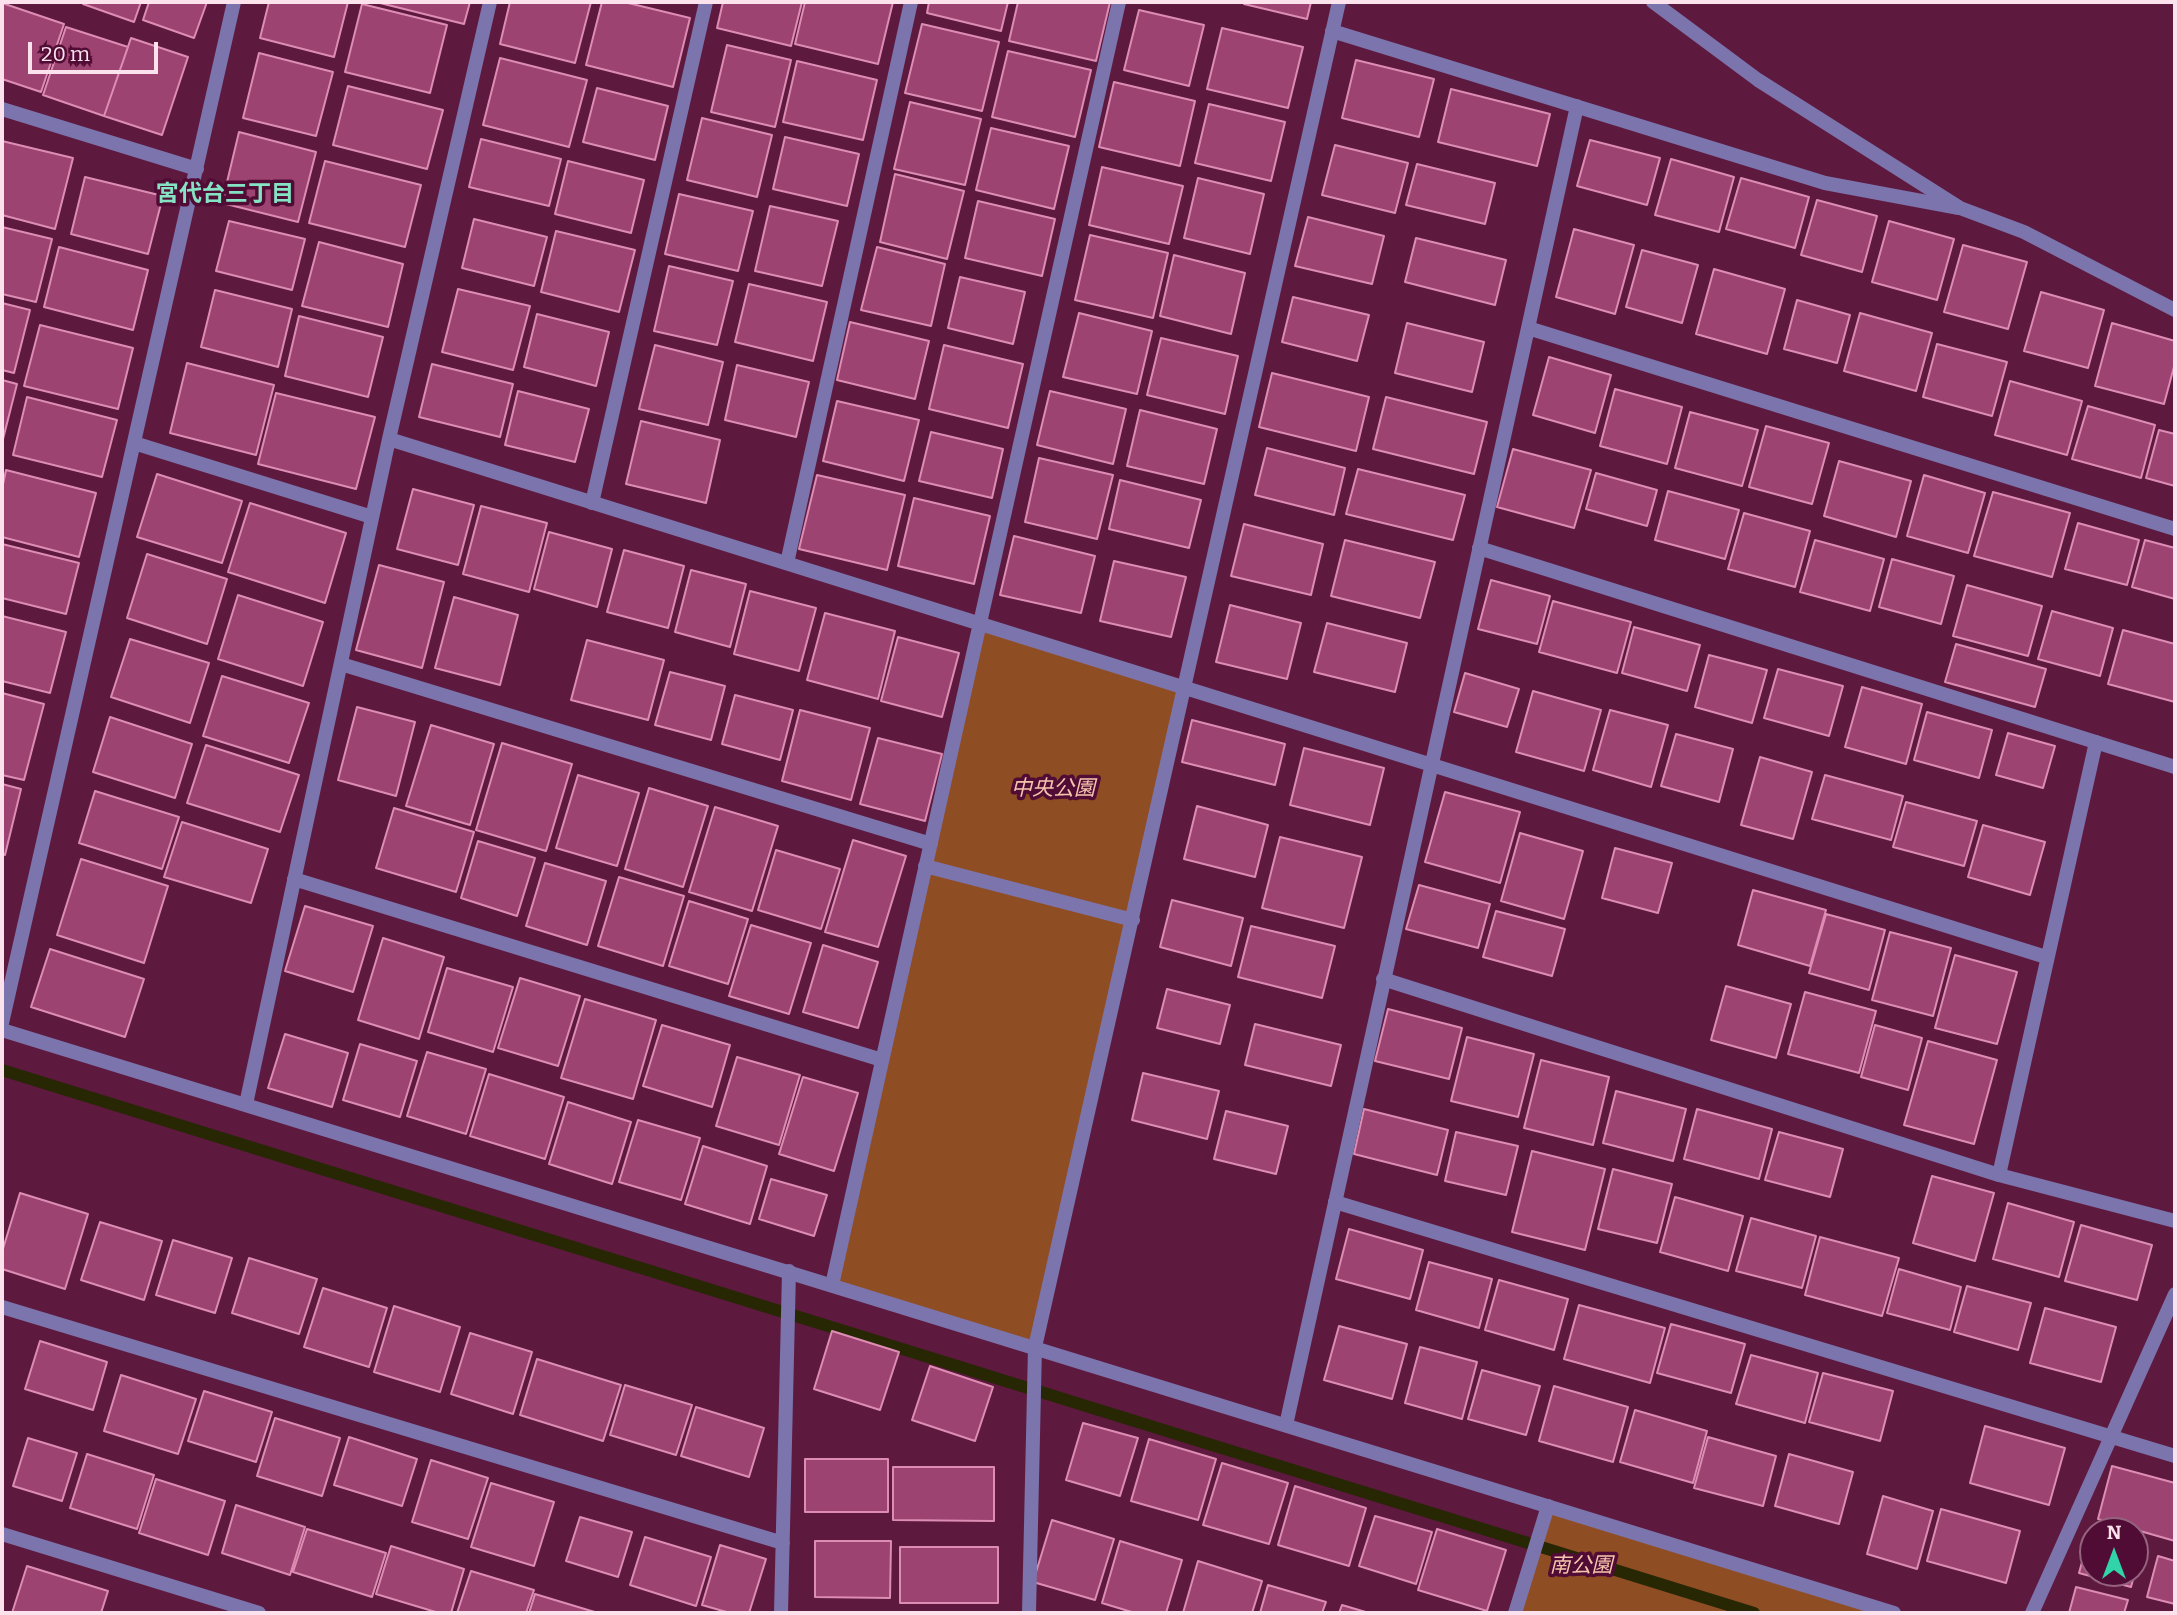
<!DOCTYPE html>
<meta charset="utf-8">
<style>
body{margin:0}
#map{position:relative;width:2177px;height:1615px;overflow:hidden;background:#5e193f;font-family:Bitter,serif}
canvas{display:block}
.frame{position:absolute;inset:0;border:4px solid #fce2ed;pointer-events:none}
.north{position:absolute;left:2079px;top:1517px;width:70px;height:70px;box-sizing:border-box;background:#510c35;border:2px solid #95627f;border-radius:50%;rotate:0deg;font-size:19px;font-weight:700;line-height:28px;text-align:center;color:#fce2ed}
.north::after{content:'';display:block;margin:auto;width:24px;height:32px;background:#31d4a9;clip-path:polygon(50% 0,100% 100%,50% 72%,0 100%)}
.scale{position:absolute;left:28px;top:42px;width:130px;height:32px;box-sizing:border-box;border:4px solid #fce2ed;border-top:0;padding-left:9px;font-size:21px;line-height:24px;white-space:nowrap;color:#fce2ed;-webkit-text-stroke:5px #510c35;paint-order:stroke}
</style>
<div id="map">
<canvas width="2177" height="1615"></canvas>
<div class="frame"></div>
<div class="north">N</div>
<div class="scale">20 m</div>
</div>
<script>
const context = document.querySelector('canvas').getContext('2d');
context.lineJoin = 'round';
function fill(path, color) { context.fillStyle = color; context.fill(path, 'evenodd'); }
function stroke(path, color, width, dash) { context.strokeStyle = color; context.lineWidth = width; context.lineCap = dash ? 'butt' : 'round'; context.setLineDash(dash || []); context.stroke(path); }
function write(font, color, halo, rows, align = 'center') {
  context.font = font + ' Bitter,"Noto Sans JP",serif'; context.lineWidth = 7; context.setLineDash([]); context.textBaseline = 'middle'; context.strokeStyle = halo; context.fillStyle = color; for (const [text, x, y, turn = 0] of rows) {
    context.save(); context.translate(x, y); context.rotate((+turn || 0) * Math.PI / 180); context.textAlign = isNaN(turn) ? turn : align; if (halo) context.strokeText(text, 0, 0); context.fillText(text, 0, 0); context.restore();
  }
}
fill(new Path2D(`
 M980 623 1186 688 1035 1347 832 1285Z
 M1548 1506 1899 1613H1515Z`), '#8f4d24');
stroke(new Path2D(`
 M2 1070 1754 1613`), '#272704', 12);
const building = new Path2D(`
 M84 2H141L134 22 83 4Z
 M149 2H207L194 38 143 20Z
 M269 2H348L334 57 260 38Z
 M376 2H470L464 24Z
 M510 2H591L575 63 500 44Z
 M602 2H624L690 18 673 87 586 65Z
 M723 2H802L791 46 717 28Z
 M805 2H893L878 64 795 44Z
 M929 2H1008L1001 31 927 13Z
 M1018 2H1110L1096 61 1009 41Z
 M1245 2H1311L1307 19 1244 4Z
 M2 3 64 24 41 92 2 79Z
 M362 4 447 25 430 93 345 72Z
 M1139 10 1204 25 1189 86 1124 70Z
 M922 24 999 42 982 111 905 93Z
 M66 27 128 47 104 116 43 95Z
 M1222 28 1303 47 1288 108 1207 89Z
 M131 38 188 57 162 135 104 116Z
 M727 45 791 60 775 127 711 112Z
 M1008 51 1091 70 1075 137 992 117Z
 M259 53 333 72 316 136 243 118Z
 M500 58 587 80 569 147 483 125Z
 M1356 60 1434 79 1419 137 1342 118Z
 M797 61 877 80 863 140 783 122Z
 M1114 82 1195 101 1180 166 1099 147Z
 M348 86 443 110 427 169 333 145Z
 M597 88 668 106 655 160 583 142Z
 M1451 89 1550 114 1537 166 1438 142Z
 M910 102 981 119 965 185 894 169Z
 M1209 104 1285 122 1271 181 1195 163Z
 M702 118 772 135 757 197 687 180Z
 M991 128 1069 146 1054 209 976 190Z
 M239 132 316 152 298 222 222 203Z
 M785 137 859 154 847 206 773 189Z
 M481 139 561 159 549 206 469 187Z
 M1590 140 1660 158 1647 205 1577 186Z
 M2 141 73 158 55 229 2 215Z
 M1335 145 1408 163 1395 213 1322 195Z
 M1671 159 1734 177 1719 232 1655 215Z
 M325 161 421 185 405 247 309 223Z
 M568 161 644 180 631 233 555 214Z
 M1417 164 1495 183 1485 224 1406 205Z
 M1102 167 1183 186 1169 244 1089 225Z
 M895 174 964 191 947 259 880 242Z
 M85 177 163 196 148 254 71 234Z
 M1198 178 1264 194 1250 254 1184 238Z
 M1741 178 1809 197 1795 248 1726 229Z
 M679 194 753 211 738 271 665 254Z
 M1817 200 1877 216 1862 272 1801 255Z
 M978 201 1055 219 1042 276 965 258Z
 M770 206 838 221 822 286 755 271Z
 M1308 217 1384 236 1372 284 1295 266Z
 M474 219 547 237 534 286 462 268Z
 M229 221 305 239 292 290 216 271Z
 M1889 221 1954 239 1937 300 1872 282Z
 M2 227 52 239 36 302 2 294Z
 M1574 229 1634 245 1615 314 1556 297Z
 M556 231 635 250 619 312 541 292Z
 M1090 235 1168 253 1153 318 1075 300Z
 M1416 238 1506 260 1495 305 1405 282Z
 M319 242 403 264 388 327 302 306Z
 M1963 245 2027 262 2008 329 1944 312Z
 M59 247 148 270 133 330 44 307Z
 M877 247 945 264 931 326 861 310Z
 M1642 250 1698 265 1682 323 1626 307Z
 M1174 255 1245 273 1231 334 1160 316Z
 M669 266 733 281 717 345 654 331Z
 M1714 269 1785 289 1767 354 1696 334Z
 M960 277 1025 292 1013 344 948 328Z
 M749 284 827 302 813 361 735 342Z
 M458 289 530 306 513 370 442 352Z
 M215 290 292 309 278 367 201 347Z
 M2041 292 2104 310 2088 368 2024 351Z
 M1293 297 1369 315 1357 361 1282 342Z
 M1797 300 1850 315 1837 363 1784 349Z
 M2 303 30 310 14 373 2 370Z
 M1079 313 1152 331 1137 394 1063 377Z
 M1860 313 1932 333 1916 391 1844 371Z
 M537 314 609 332 596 386 524 367Z
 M299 316 383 337 368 397 285 376Z
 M850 322 929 341 915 399 837 380Z
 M1407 323 1484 342 1472 392 1395 373Z
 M2112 323 2175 341V363L2164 404 2095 386Z
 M40 325 133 348 118 409 24 386Z
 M1161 338 1238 356 1225 414 1147 395Z
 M1937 344 2007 362 1992 416 1923 397Z
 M655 345 723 362 708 425 639 409Z
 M944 345 1023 364 1008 428 929 409Z
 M1549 357 1611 375 1595 433 1533 415Z
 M187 363 274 385 256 455 170 433Z
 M432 364 513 384 500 437 419 417Z
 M737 365 809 382 796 437 725 420Z
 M1272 373 1369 397 1356 451 1259 427Z
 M2 380 17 384 2 443Z
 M2010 381 2082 401 2067 455 1995 435Z
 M1615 389 1682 407 1667 464 1600 446Z
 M518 391 589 409 575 462 505 445Z
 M1050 391 1126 409 1113 464 1037 445Z
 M276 393 375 417 356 489 258 464Z
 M27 397 117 420 102 477 13 455Z
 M1386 397 1487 422 1474 474 1373 449Z
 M837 401 919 420 904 481 823 461Z
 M2088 406 2155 425 2141 478 2072 459Z
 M1140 410 1217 429 1204 484 1127 466Z
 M1690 412 1758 430 1742 486 1675 468Z
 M641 421 720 440 706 503 626 484Z
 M1766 426 1829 443 1812 504 1749 487Z
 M2159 430 2175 434V486L2146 478Z
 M931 432 1003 449 992 498 919 481Z
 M1267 448 1345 468 1334 515 1255 495Z
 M1513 449 1591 470 1574 528 1497 507Z
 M1039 458 1113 475 1097 539 1025 522Z
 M1839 461 1911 481 1896 537 1824 516Z
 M1358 469 1465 495 1453 540 1346 514Z
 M6 470 96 493 79 557 2 537V489Z
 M1596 473 1657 490 1647 526 1586 509Z
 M157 474 242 501 222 563 137 537Z
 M817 475 905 495 887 570 799 549Z
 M1924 475 1985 493 1968 553 1907 536Z
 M1120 480 1201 500 1189 548 1109 529Z
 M413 489 474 505 458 565 397 549Z
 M1668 491 1739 510 1725 559 1655 540Z
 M1993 492 2070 513 2052 577 1974 556Z
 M914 498 990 516 974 584 898 566Z
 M250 503 346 533 325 603 228 572Z
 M481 506 547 523 529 592 463 574Z
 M1744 513 1810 531 1795 587 1728 569Z
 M2078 523 2139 540 2127 585 2065 569Z
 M1244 524 1323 544 1311 595 1231 576Z
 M549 532 612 549 597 607 534 589Z
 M1014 536 1095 556 1081 613 1000 595Z
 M1345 540 1435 562 1420 618 1331 596Z
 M1815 540 1884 559 1870 611 1800 592Z
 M2145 540 2175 548V599L2132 587Z
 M2 544 79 563 66 614 2 598Z
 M624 550 684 566 668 628 607 612Z
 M147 554 227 579 207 644 127 618Z
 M1892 559 1954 576 1941 624 1879 607Z
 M1114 561 1186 577 1171 637 1100 621Z
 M379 565 444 582 422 668 356 650Z
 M691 570 746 584 730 647 675 632Z
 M1491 580 1550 596 1537 644 1478 629Z
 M1967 585 2042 606 2028 656 1953 636Z
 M750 591 816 608 799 671 734 654Z
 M238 595 323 622 303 686 218 659Z
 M454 597 518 615 500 685 435 668Z
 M1553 601 1631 622 1617 673 1539 652Z
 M1230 605 1301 623 1287 679 1216 662Z
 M2052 611 2113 628 2100 676 2038 659Z
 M825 613 895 631 878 699 807 680Z
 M2 616 66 632 50 693 2 681Z
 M1327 623 1407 643 1395 692 1314 672Z
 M1634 627 1700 645 1687 691 1622 673Z
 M2123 630 2175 644V702L2108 684Z
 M898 637 959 653 942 717 881 701Z
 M130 639 209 663 190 723 111 697Z
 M587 640 664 660 648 720 571 700Z
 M1956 644 2046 669 2035 707 1945 682Z
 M1709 655 1767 670 1752 723 1695 707Z
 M1778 669 1843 686 1829 736 1764 718Z
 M670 672 725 686 711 740 655 725Z
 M1465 673 1519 689 1507 727 1454 712Z
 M222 676 309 703 289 763 203 736Z
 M1862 687 1922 704 1906 764 1845 747Z
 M1533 691 1601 710 1584 771 1516 752Z
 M2 693 44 704 24 780 2 775Z
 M735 695 793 710 780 760 722 744Z
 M357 707 415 722 396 796 338 780Z
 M800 710 870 728 851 800 782 781Z
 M1610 710 1668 725 1651 787 1593 770Z
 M1927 712 1992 730 1979 778 1914 760Z
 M110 717 192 744 175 798 93 772Z
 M1192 720 1285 744 1275 785 1182 762Z
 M431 725 494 744 470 825 406 806Z
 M2008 733 2055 746 2043 788 1996 775Z
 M1676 734 1733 749 1719 802 1661 786Z
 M878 738 942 754 925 821 860 804Z
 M502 743 572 764 546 851 476 830Z
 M206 745 299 775 280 832 187 803Z
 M1304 748 1384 768 1370 825 1290 805Z
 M1760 757 1812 772 1793 839 1741 825Z
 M578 775 639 793 617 866 556 848Z
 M1825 775 1903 796 1891 840 1812 819Z
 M2 784 21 789 5 855 2 854Z
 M649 788 708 806 683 887 625 869Z
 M95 791 179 817 162 869 79 843Z
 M1445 792 1520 812 1500 883 1425 862Z
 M1906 802 1977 821 1964 866 1893 847Z
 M1197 806 1268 825 1255 877 1184 859Z
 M715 807 778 826 752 911 689 892Z
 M394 808 474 832 456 892 376 868Z
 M182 822 268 849 251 903 164 877Z
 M1983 825 2045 842 2030 895 1968 877Z
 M1520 833 1583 851 1564 919 1501 901Z
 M1280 837 1362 857 1344 928 1262 908Z
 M853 840 906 856 878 947 825 932Z
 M478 841 535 858 517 916 461 898Z
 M1615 848 1672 863 1658 913 1602 898Z
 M776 850 840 869 821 929 758 910Z
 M81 859 168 886 144 963 57 935Z
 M545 863 606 881 587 945 526 926Z
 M619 877 684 896 663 966 598 946Z
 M1419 885 1490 904 1478 948 1406 929Z
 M1753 890 1826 910 1810 966 1738 945Z
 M1172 900 1243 918 1231 966 1160 947Z
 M689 901 748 919 728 984 669 966Z
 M305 906 373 926 353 992 285 971Z
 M1496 911 1565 929 1552 976 1483 957Z
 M1826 914 1885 930 1869 990 1809 973Z
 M751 925 811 943 789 1014 729 996Z
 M1251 926 1335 946 1322 998 1238 977Z
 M1890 932 1951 948 1933 1016 1872 1000Z
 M383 938 444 957 419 1039 358 1020Z
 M823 945 878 962 858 1028 803 1012Z
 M50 949 144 979 125 1037 31 1007Z
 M1955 955 2017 972 1997 1044 1935 1028Z
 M447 968 513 987 493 1052 428 1032Z
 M520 978 580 996 558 1066 498 1048Z
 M1726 986 1791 1004 1776 1058 1711 1040Z
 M1167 989 1230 1005 1220 1044 1157 1028Z
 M1805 992 1876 1011 1859 1073 1788 1054Z
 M585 999 656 1020 633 1099 561 1078Z
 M1388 1009 1462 1028 1449 1079 1375 1061Z
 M1255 1024 1341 1045 1331 1086 1245 1065Z
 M662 1025 730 1045 712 1107 643 1086Z
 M1875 1025 1922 1038 1908 1090 1861 1077Z
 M285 1034 348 1053 332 1107 268 1088Z
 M1467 1037 1534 1054 1518 1117 1451 1101Z
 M1928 1041 1997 1060 1974 1144 1904 1125Z
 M360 1044 417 1061 400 1117 343 1100Z
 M427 1052 486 1069 466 1134 407 1116Z
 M737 1057 800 1075 779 1145 716 1126Z
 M1541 1060 1609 1077 1593 1145 1524 1128Z
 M1143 1073 1219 1091 1207 1139 1132 1120Z
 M489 1074 564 1097 545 1159 470 1136Z
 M803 1077 858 1093 834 1171 779 1154Z
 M1616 1091 1686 1109 1673 1161 1603 1143Z
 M568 1102 631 1122 612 1184 549 1164Z
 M1364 1109 1448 1130 1437 1175 1354 1154Z
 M1697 1109 1772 1129 1759 1179 1684 1159Z
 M1226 1111 1288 1126 1276 1174 1214 1159Z
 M638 1120 700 1138 681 1200 619 1182Z
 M1456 1132 1518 1146 1506 1195 1445 1181Z
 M1779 1132 1843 1149 1830 1197 1765 1180Z
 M703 1146 767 1166 750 1224 685 1204Z
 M1532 1151 1605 1169 1585 1250 1512 1232Z
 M1613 1169 1672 1184 1657 1243 1598 1229Z
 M1932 1176 1994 1193 1975 1261 1913 1243Z
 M771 1179 827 1195 814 1236 759 1219Z
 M20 1193 88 1214 65 1289 2 1269V1252Z
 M1675 1197 1743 1216 1728 1271 1660 1252Z
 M2008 1203 2074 1222 2059 1277 1993 1259Z
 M1751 1218 1816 1236 1802 1288 1736 1271Z
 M100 1222 162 1241 144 1300 81 1280Z
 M2081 1225 2152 1245 2137 1300 2065 1281Z
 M1349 1229 1423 1250 1410 1299 1336 1279Z
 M1820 1237 1899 1258 1882 1316 1805 1295Z
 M173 1240 232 1258 215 1313 156 1295Z
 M249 1258 317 1279 299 1334 232 1313Z
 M1429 1262 1492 1279 1479 1328 1416 1310Z
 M1899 1269 1961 1287 1950 1330 1887 1313Z
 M1499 1280 1568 1299 1554 1350 1485 1330Z
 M1967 1286 2031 1303 2018 1350 1954 1332Z
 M323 1288 387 1308 369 1367 304 1347Z
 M1579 1305 1665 1328 1650 1383 1564 1359Z
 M394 1306 460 1327 440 1392 374 1372Z
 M2045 1308 2116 1327 2101 1382 2030 1363Z
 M1671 1324 1745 1344 1731 1393 1657 1373Z
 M1339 1326 1407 1344 1392 1399 1324 1380Z
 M832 1331 899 1352 880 1410 814 1389Z
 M470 1333 532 1352 513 1414 451 1394Z
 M40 1341 107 1362 93 1410 25 1389Z
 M1420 1347 1477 1362 1462 1419 1405 1403Z
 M1751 1355 1818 1373 1805 1423 1736 1404Z
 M537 1359 621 1385 603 1441 520 1415Z
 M930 1366 993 1387 975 1441 912 1420Z
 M1482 1370 1540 1386 1526 1435 1468 1419Z
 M1823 1373 1893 1391 1880 1441 1809 1422Z
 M121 1375 196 1399 178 1454 104 1431Z
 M625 1385 692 1405 676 1455 610 1435Z
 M1554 1386 1628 1407 1613 1462 1539 1441Z
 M204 1391 272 1412 256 1462 188 1441Z
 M696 1407 764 1428 749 1477 681 1456Z
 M1635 1410 1707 1431 1693 1483 1620 1462Z
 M275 1418 340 1438 322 1496 257 1476Z
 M1083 1423 1138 1438 1120 1496 1066 1480Z
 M1985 1426 2065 1448 2049 1505 1970 1483Z
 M349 1437 417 1459 402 1506 334 1485Z
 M1708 1437 1776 1456 1763 1506 1694 1488Z
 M28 1438 77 1453 62 1501 13 1486Z
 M1149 1439 1216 1459 1198 1520 1131 1501Z
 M87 1454 154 1475 137 1529 70 1508Z
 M1789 1454 1853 1472 1839 1524 1775 1506Z
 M805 1459H888V1512H805Z
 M431 1460 488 1478 468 1539 412 1522Z
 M1222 1463 1288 1483 1269 1544 1203 1525Z
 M2112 1466 2175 1483V1541L2098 1519Z
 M893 1467H994V1521L893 1520Z
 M156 1479 225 1501 208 1555 139 1533Z
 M491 1483 554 1502 534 1566 471 1547Z
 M1295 1486 1366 1508 1349 1566 1278 1545Z
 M1883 1496 1933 1511 1917 1569 1867 1554Z
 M236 1505 305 1527 290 1575 222 1553Z
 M1941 1509 2020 1531 2006 1583 1927 1561Z
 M1375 1516 1432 1532 1416 1584 1359 1566Z
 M580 1517 632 1532 618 1577 566 1561Z
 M1052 1520 1114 1539 1095 1600 1033 1582Z
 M307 1529 386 1553 372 1597 293 1572Z
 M1437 1529 1506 1550 1487 1611 1418 1590Z
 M645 1537 711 1557 696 1606 630 1585Z
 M2089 1537 2093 1538V1573H2135V1549L2141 1551 2131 1587 2079 1573Z
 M815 1541H891L890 1598 815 1597Z
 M1120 1541 1182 1560 1166 1613H1135L1102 1603Z
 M720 1545 766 1559 749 1613H730L702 1605Z
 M391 1546 464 1569 451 1613H439L376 1594Z
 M900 1547H998V1603H900Z
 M2158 1556 2175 1561V1604L2147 1597Z
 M1198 1561 1262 1581 1252 1613H1183Z
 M27 1566 108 1591 101 1613H12Z
 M471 1571 534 1590 526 1613H457Z
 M1268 1585 1326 1602 1322 1613H1260Z
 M2076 1587 2128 1600 2124 1613H2069Z
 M535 1594 598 1613H529Z
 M1342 1605 1369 1613H1339Z`);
fill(building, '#9c4371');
stroke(building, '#dd8db3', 2);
stroke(new Path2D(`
 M592 503 706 2
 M1479 548 2175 767
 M787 563 911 2
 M980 623 1119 2
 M1383 979 1999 1175 2175 1221
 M1335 1202 2175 1456`), '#7c74ac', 14);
stroke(new Path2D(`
 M1332 31 1825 183 1959 208
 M2 109 197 169
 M1528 328 2175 529
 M389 439 2046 957
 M134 443 372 517
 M341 664 931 844
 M925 866 1133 920
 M294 879 882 1060
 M2 1023 234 2
 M246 1104 389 439 490 2
 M1999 1175 2096 742
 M832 1285 980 623
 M2 1307 783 1543
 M1286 1425 1577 106
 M2 1534 259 1613
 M781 1613 789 1271
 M1029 1613 1035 1347 1339 2
 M1515 1613 1548 1506
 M2032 1613 2175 1294`), '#7c74ac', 14);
stroke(new Path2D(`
 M1653 2 1758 80 1960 208 2024 232 2175 310
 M2 1030 1894 1613`), '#7c74ac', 14);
write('italic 21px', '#f4c5ac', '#510c35', [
 ["中央公園",1053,789],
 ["南公園",1581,1566]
]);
write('bold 23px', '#85e2c2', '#510c35', [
 ["宮代台三丁目",225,195]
]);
</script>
